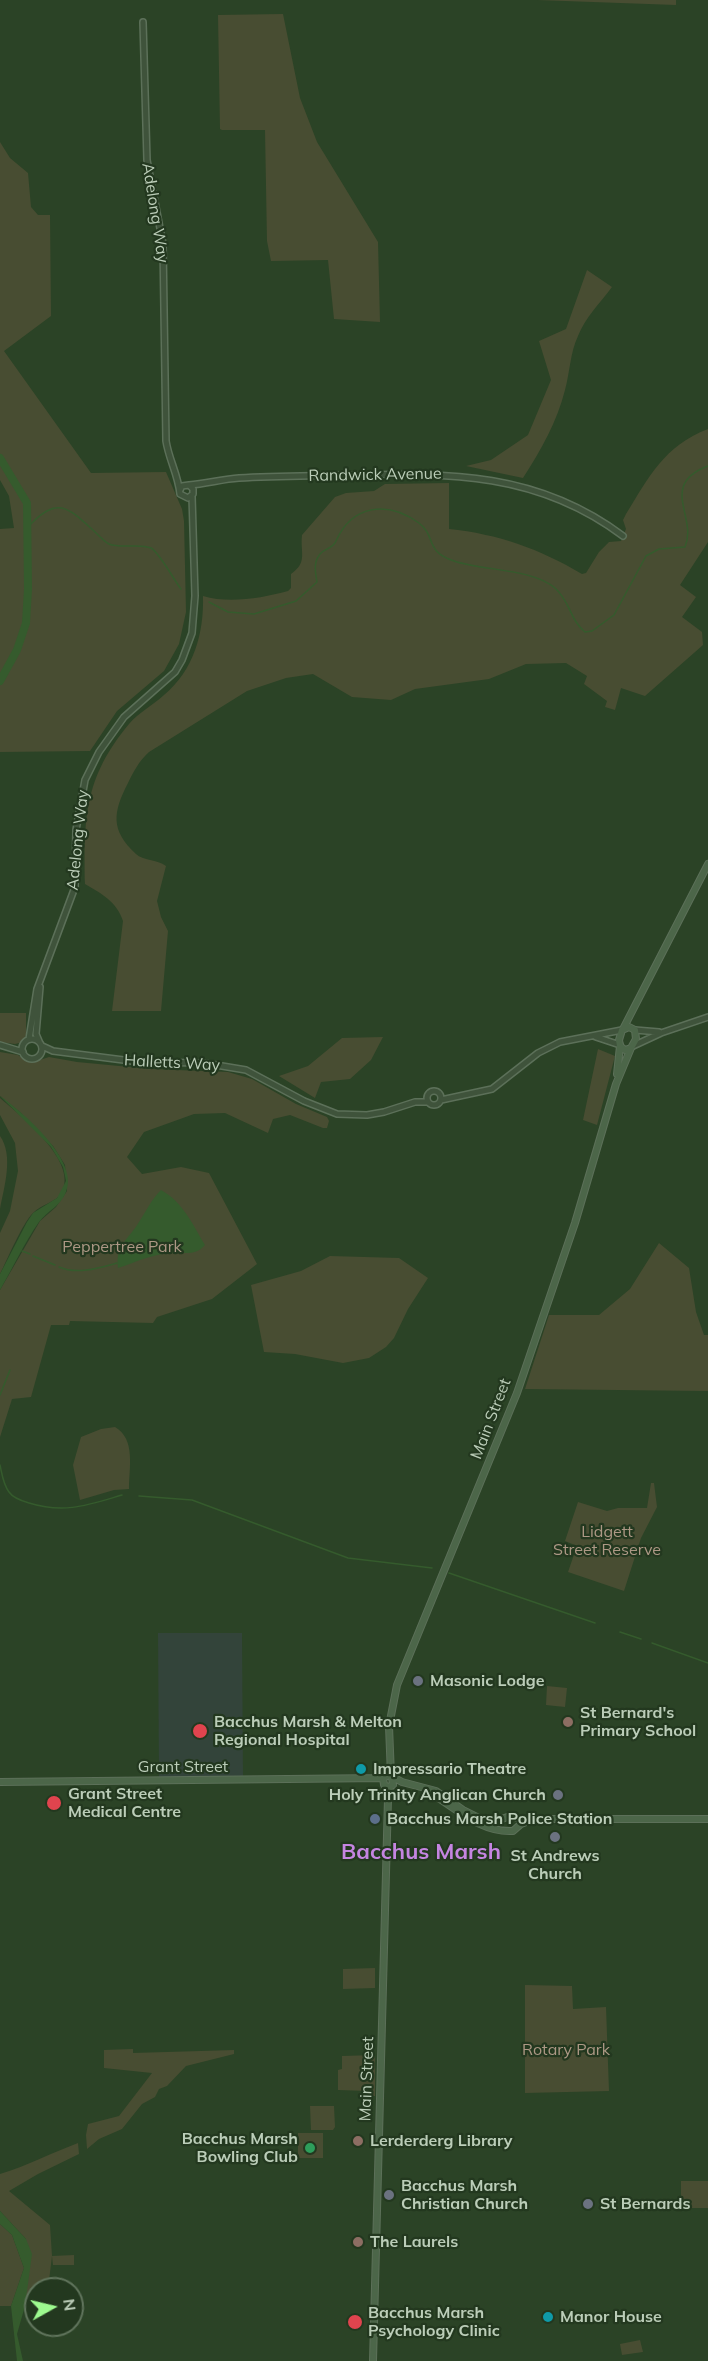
<!DOCTYPE html>
<style>
body{margin:0}
#map{position:relative;width:708px;height:2361px;overflow:hidden;background:#2b4326;font-family:Mulish,sans-serif}
canvas{display:block}
.north{position:absolute;left:24px;top:2277px;width:60px;height:60px;box-sizing:border-box;background:#23381f;border:2px solid #60745c;border-radius:50%;rotate:82deg;font-size:16px;font-weight:700;line-height:24px;text-align:center;color:#bbcdb8}
.north::after{content:'';display:block;margin:auto;width:21px;height:27px;background:#9dfa8f;clip-path:polygon(50% 0,100% 100%,50% 72%,0 100%)}
</style>
<div id="map">
<canvas width="708" height="2361"></canvas>
<div class="north">N</div>
</div>
<script>
const context = document.querySelector('canvas').getContext('2d');
context.lineJoin = 'round';
function fill(path, color) { context.fillStyle = color; context.fill(path, 'evenodd'); }
function stroke(path, color, width, dash) { context.strokeStyle = color; context.lineWidth = width; context.lineCap = dash ? 'butt' : 'round'; context.setLineDash(dash || []); context.stroke(path); }
function write(font, color, halo, rows, align = 'center') {
  context.font = font + ' Mulish,sans-serif'; context.lineWidth = 4.5; context.setLineDash([]); context.textBaseline = 'middle'; context.strokeStyle = halo; context.fillStyle = color; for (const [text, x, y, turn = 0] of rows) {
    context.save(); context.translate(x, y); context.rotate((+turn || 0) * Math.PI / 180); context.textAlign = isNaN(turn) ? turn : align; if (halo) context.strokeText(text, 0, 0); context.fillText(text, 0, 0); context.restore();
  }
}
fill(new Path2D(`
 M158 1633H242L243 1778H159Z`), '#33443a');
fill(new Path2D(`
 M537 0H676V5Z
 M283 14 300 98 317 142 378 242 380 322 334 319 328 260 271 261 267 241 265 130H222L220 129 218 15Z
 M0 142 10 158 28 173 31 207 38 215H50L51 316 4 351 91 473 166 472 182 509 184 521 186 612 179 644 164 671 117 711 90 751 0 752V529L14 528 9 496 0 480Z
 M587 270 612 287C600 303 585 318 578 336 570 353 570 372 565 390 557 422 541 450 523 478L466 466 491 460 528 435 551 380 539 341 566 329Z
 M708 429V542L680 585 696 597 682 617 702 632 703 645 645 696 621 688 615 710 605 707 607 701 584 684 587 676 566 663 526 664 489 679 415 689 391 700 352 697 313 674 286 678 247 691 149 752C139 761 134 771 128 783 113 812 110 830 136 854 143 861 157 859 166 866L157 901 161 917 168 931 161 1011H112L123 921C117 902 101 893 85 884 84 818 84 778 129 724 138 713 153 705 164 695 194 670 204 633 203 596 229 604 262 598 288 591L291 588V574C308 562 300 553 302 535L335 497 346 493 374 491 385 484 449 483V529C498 534 540 549 582 574L586 573 599 552 609 542 621 541 626 529 623 520 626 514C649 477 664 446 708 429Z
 M0 1013H26V1035L23 1042 15 1044 0 1042Z
 M383 1037 371 1060 350 1079 321 1082 315 1098 279 1076 308 1066 342 1038Z
 M598 1049 615 1056 597 1125 583 1120Z
 M0 1052 18 1055 27 1061H37L49 1057 77 1062 151 1069 228 1072 252 1079 296 1104 327 1117 329 1121 327 1128H323L290 1115 273 1119 268 1133 225 1113 194 1114 144 1132 127 1157 142 1174 181 1167 209 1173 257 1264 212 1299 157 1317 153 1323 70 1321 69 1325H51L31 1397 12 1399 0 1437V1290L40 1221 56 1207 67 1191 65 1165 53 1146 21 1113 0 1096Z
 M0 1098C21 1116 78 1161 62 1192 56 1203 41 1204 33 1213 22 1224 8 1258 0 1274V1233L10 1211 18 1171 15 1143 0 1115Z
 M0 1136C14 1156 4 1187 0 1209Z
 M659 1243 689 1268 696 1312 704 1335H708V1391L525 1389 549 1315H599L630 1289Z
 M330 1256 399 1258 428 1278 408 1309 394 1338 386 1347 369 1358 343 1363 295 1354 264 1352 251 1285 301 1271Z
 M115 1427C136 1439 129 1468 129 1489L114 1490 80 1500 73 1465 81 1437 101 1429Z
 M651 1483H654L657 1507 641 1538 624 1591 568 1572 577 1546 565 1541 578 1502 607 1511 618 1508H647Z
 M547 1686 567 1688 565 1707 546 1705Z
 M375 1968V1988L343 1989V1969Z
 M525 1985 572 1986 573 2009 606 2007 609 2091 525 2093Z
 M133 2049V2053L234 2050V2054L186 2066 167 2086 159 2089 155 2097 142 2104 122 2129 99 2139 87 2149 86 2135 88 2124 119 2116 152 2073 104 2068V2050Z
 M375 2055V2096H368V2091L338 2090V2070L342 2069V2056Z
 M310 2106H334L335 2127 333 2130H311Z
 M298 2133H323V2158H298Z
 M78 2143 79 2154 38 2174 9 2191 50 2225 52 2256 74 2255V2265H53L52 2256 48 2289H36V2306H25L26 2239 0 2211V2174C27 2166 51 2153 78 2143Z
 M681 2181H708V2208H681Z
 M0 2224 12 2235 24 2268 11 2306H0Z
 M640 2340 643 2352 622 2355 620 2344Z`), '#484d32');
fill(new Path2D(`
 M0 1096C23 1112 80 1161 66 1192 61 1206 47 1211 39 1222 24 1243 13 1268 0 1290V1274L27 1222 33 1213 57 1198 66 1181 63 1167 51 1147Z
 M161 1190C183 1202 193 1225 205 1245 196 1256 186 1252 174 1253 155 1253 136 1262 118 1268 115 1245 129 1239 139 1222 147 1210 151 1200 161 1190Z
 M0 2211 26 2239 32 2254 25 2306 17 2334 23 2361H17L11 2306 24 2268 12 2235 0 2224Z`), '#355b2d');
stroke(new Path2D(`
 M28 527C57 495 68 507 95 532 99 536 105 542 109 544 122 549 139 543 151 548 159 552 174 580 181 589
 M209 602 228 612 254 614 296 601 317 582C315 571 313 560 322 552 327 548 333 548 336 541 352 505 387 500 419 523 437 537 424 551 454 561 483 571 531 568 555 588 570 601 570 620 585 632L592 631 614 615 646 556 659 549 685 547C698 517 658 485 708 466
 M22 1251 30 1254
 M33 1256 55 1265
 M59 1267C77 1275 99 1268 117 1263
 M0 1395 10 1370
 M0 1465C2 1474 3 1484 9 1492 13 1498 22 1501 29 1503 65 1514 88 1505 122 1495
 M139 1496 192 1500 348 1558 432 1568
 M449 1573 595 1623
 M620 1632 641 1639
 M652 1643 708 1663`), '#355b2d', 1.5);
stroke(new Path2D(`
 M0 458 27 503 28 589 26 623 17 650 0 681`), '#355b2d', 8);
const tertiary = new Path2D(`
 M143 22 147 160 163 244 166 441C169 460 178 474 180 494L188 498 193 494V489L189 485 182 486 180 490
 M189 485C206 484 222 479 239 478 275 476 312 476 349 475 450 473 538 472 623 536
 M635 1030 659 1032
 M596 1037 620 1045
 M29 1039 37 989 75 887 76 830 85 780 99 752 124 717 175 672 182 660 192 633 195 596 192 496
 M22 1049a10 10 0 1 1 20 0a10 10 0 1 1-20 0Z
 M39 1041 36 1034 40 987
 M0 1045 23 1052
 M42 1046 53 1051 139 1062 204 1063 246 1070 304 1101 337 1114 367 1115 384 1112 415 1102H428
 M633 1046 661 1033 708 1017
 M427 1098a7 7 0 1 1 14 0a7 7 0 1 1-14 0Z
 M441 1100 492 1089 538 1053 560 1042 622 1030`);
const secondary = new Path2D(`
 M629 1027 635 1030 636 1039 631 1048 625 1050 620 1046 619 1040 622 1030Z
 M623 1029 708 864
 M617 1074 620 1046
 M391 1776 389 1726 397 1685 517 1393 575 1223 616 1084 631 1048
 M392 1777 393 1785 388 1787 384 1785 383 1778 389 1775 402 1782 436 1791 463 1810 481 1819 494 1822 510 1816 520 1819H708
 M0 1782 383 1778
 M427 1791C454 1806 479 1833 513 1831L521 1824 531 1820
 M373 2361 388 1798 390 1787`);
stroke(tertiary, '#5c7059', 8);
stroke(secondary, '#5c7059', 8);
stroke(tertiary, '#3f533b', 5);
stroke(secondary, '#4c6649', 6);
for (const [x, y, r, color] of [
 [418,1681,6,"#6b7280"],
 [568,1722,6,"#8d6e63"],
 [200,1731,8,"#e0444e"],
 [361,1769,6,"#0f9aa8"],
 [558,1795,6,"#6b7280"],
 [54,1803,8,"#e0444e"],
 [375,1819,6,"#5c6f8a"],
 [555,1837,6,"#6b7280"],
 [358,2141,6,"#8d6e63"],
 [310,2148,6,"#2e9e5b"],
 [389,2195,6,"#6b7280"],
 [588,2204,6,"#6b7280"],
 [358,2242,6,"#8d6e63"],
 [548,2317,6,"#0f9aa8"],
 [355,2322,8,"#e0444e"]
]) { const dot = new Path2D(); dot.arc(x, y, r, 0, 2 * Math.PI); context.fillStyle = color; context.fill(dot); stroke(dot, '#23381f', 2); }
write('16px', '#bbcdb8', '#23381f', [
 ["Adelong Way",155,213,81],
 ["Randwick Avenue",375,475,-1],
 ["Adelong Way",78,840,-84],
 ["Halletts Way",172,1063,3],
 ["Main Street",491,1419,-69],
 ["Grant Street",183,1767],
 ["Main Street",367,2079,-88]
]);
write('16px', '#ad9885', '#23381f', [
 ["Peppertree Park",122,1247],
 ["Lidgett",607,1532],
 ["Street Reserve",607,1550],
 ["Rotary Park",566,2050]
]);
write('bold 16px', '#bbcdb8', '#23381f', [
 ["Masonic Lodge",430,1681],
 ["St Bernard's",580,1713],
 ["Primary School",580,1731],
 ["Bacchus Marsh & Melton",214,1722],
 ["Regional Hospital",214,1740],
 ["Impressario Theatre",373,1769],
 ["Grant Street",68,1794],
 ["Medical Centre",68,1812],
 ["Holy Trinity Anglican Church",546,1795,"right"],
 ["Bacchus Marsh Police Station",387,1819],
 ["St Andrews",555,1856,"center"],
 ["Church",555,1874,"center"],
 ["Bacchus Marsh",298,2139,"right"],
 ["Bowling Club",298,2157,"right"],
 ["Lerderderg Library",370,2141],
 ["Bacchus Marsh",401,2186],
 ["Christian Church",401,2204],
 ["St Bernards",600,2204],
 ["The Laurels",370,2242],
 ["Bacchus Marsh",368,2313],
 ["Psychology Clinic",368,2331],
 ["Manor House",560,2317]
], 'left');
write('bold 22px', '#c585e1', '#23381f', [
 ["Bacchus Marsh",421,1852]
]);
</script>
